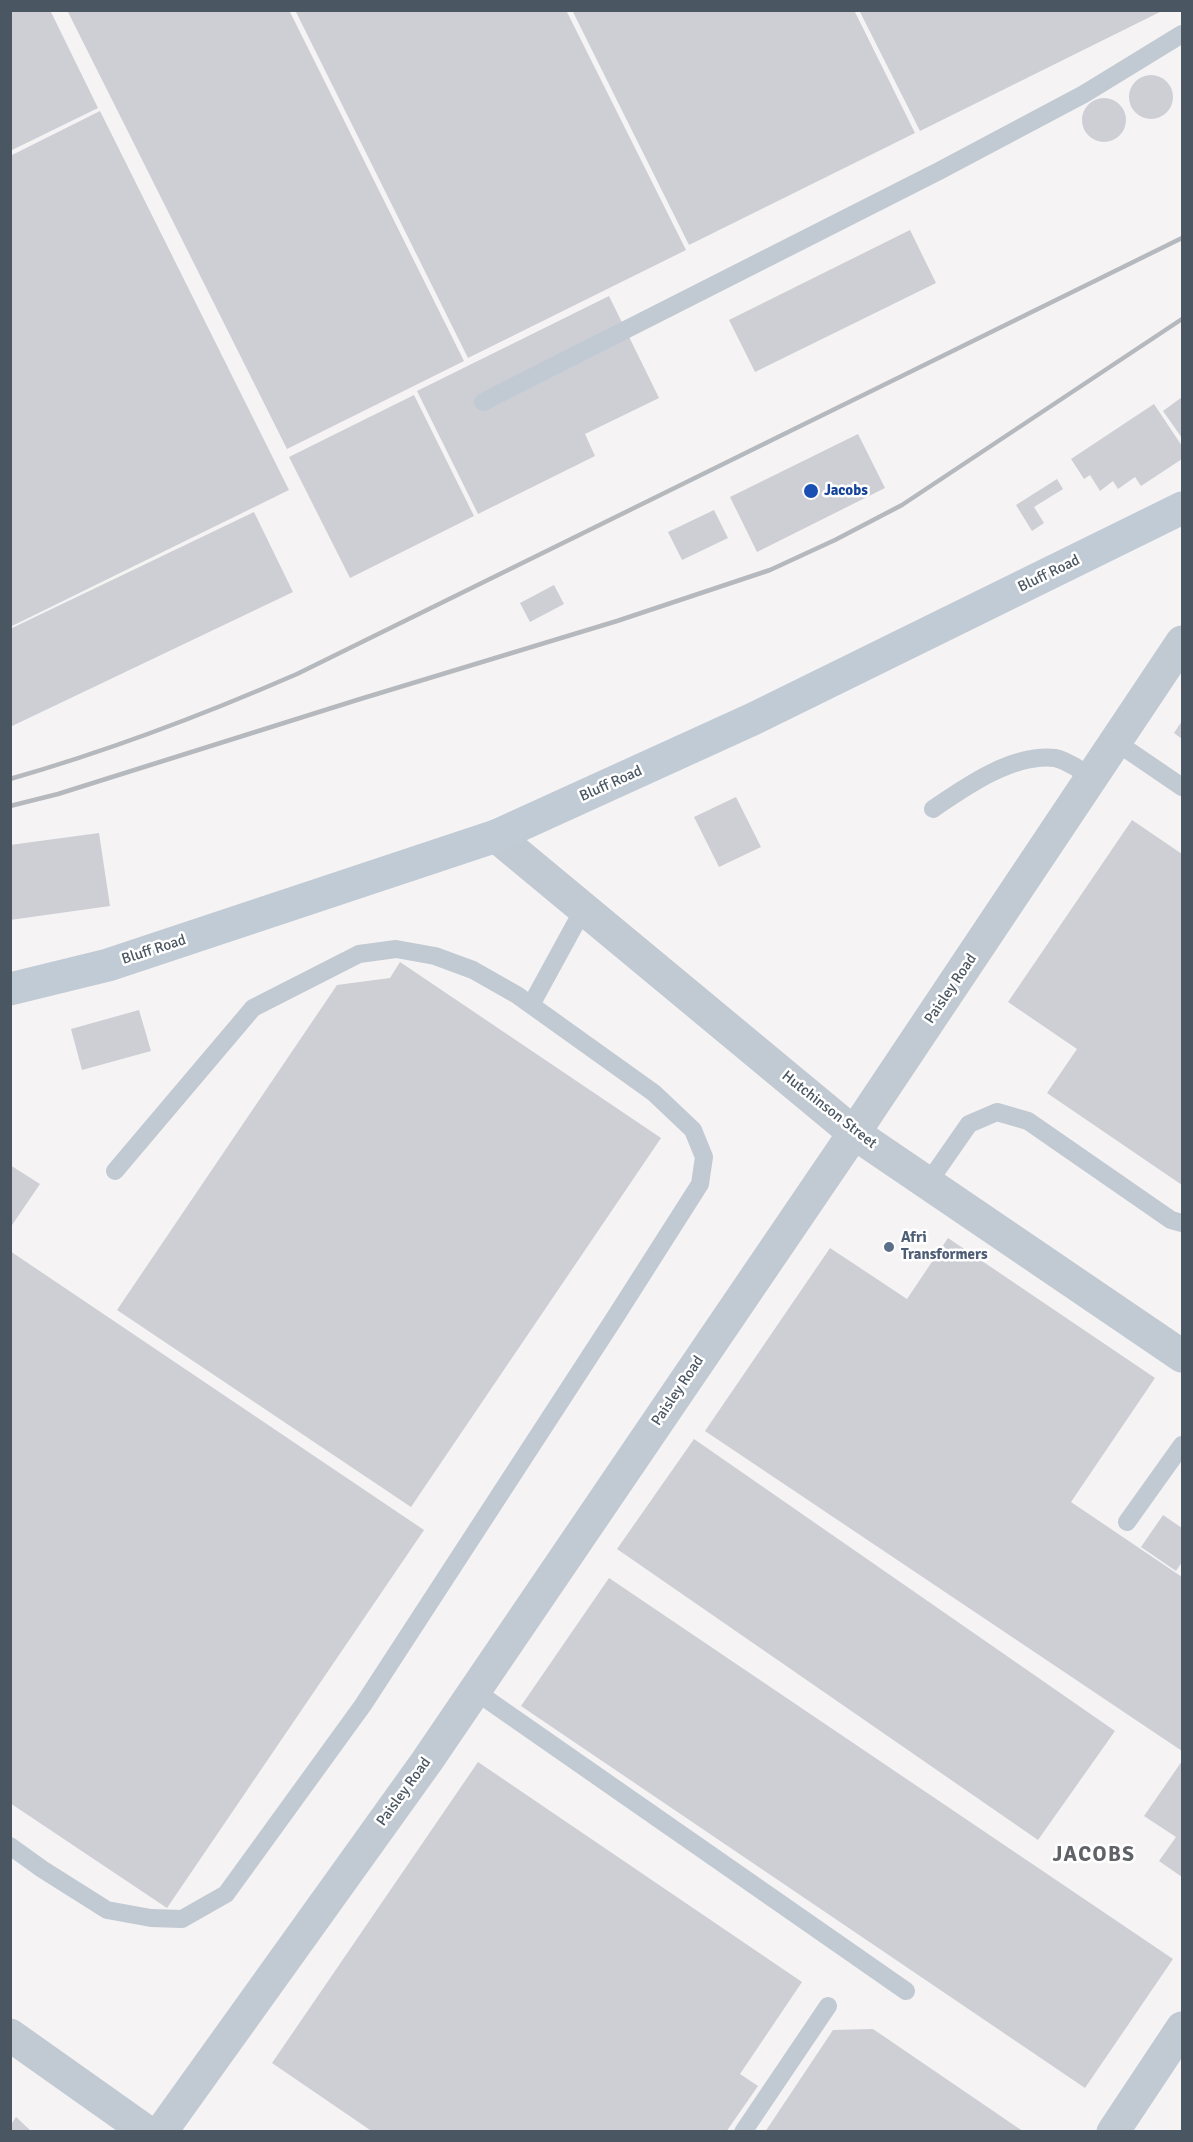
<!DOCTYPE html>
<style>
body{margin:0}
#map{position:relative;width:1193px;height:2142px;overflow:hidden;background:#f5f3f3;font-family:Signika,sans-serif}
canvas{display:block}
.frame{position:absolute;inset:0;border:12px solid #4a5661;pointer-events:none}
</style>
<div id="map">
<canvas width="1193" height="2142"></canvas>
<div class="frame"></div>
</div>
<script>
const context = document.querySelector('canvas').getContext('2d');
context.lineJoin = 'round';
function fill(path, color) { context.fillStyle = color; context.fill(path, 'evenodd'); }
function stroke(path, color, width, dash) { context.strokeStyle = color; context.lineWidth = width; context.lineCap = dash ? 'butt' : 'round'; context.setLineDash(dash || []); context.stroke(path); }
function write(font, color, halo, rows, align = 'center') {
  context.font = font + ' Signika,sans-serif'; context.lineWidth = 5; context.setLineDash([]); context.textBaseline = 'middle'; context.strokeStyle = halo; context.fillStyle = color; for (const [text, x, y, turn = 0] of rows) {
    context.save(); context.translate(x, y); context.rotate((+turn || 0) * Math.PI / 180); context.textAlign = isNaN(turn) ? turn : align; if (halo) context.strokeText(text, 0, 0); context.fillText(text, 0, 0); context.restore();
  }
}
fill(new Path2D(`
 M10 10H50L98 108 10 151Z
 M67 10H289L464 361 287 449Z
 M295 10H566L686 250 468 358Z
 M572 10H854L915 133 689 245Z
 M859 10H1164L920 131Z
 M1129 97a22 22 0 1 1 44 0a22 22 0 1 1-44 0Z
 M1082 120a22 22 0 1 1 44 0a22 22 0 1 1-44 0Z
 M100 111 289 490 10 627V156Z
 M910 230 936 283 755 372 729 320Z
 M609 296 659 398 585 434 595 456 478 514 417 391Z
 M414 395 474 516 350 578 289 457Z
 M1182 397V438L1163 411Z
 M1154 404 1182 446V459L1141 486 1135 477 1118 489 1113 481 1100 491 1090 475 1084 479 1071 459Z
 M858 434 885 488 757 552 730 497Z
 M1057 479 1063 489 1034 507 1044 523 1032 531 1016 505Z
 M714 510 728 538 682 560 668 532Z
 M254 512 293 592 10 727V629Z
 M554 585 564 604 530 622 520 603Z
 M1182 721V739L1174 733Z
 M736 797 761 847 719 867 694 817Z
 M1132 820 1182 854V1185L1047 1093 1077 1049 1008 1002Z
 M99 833 110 906 10 920V845Z
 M400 962 661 1138 411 1507 117 1310 337 985 390 978Z
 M139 1010 151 1051 82 1070 71 1029Z
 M10 1165 40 1184 10 1228Z
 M948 1238 1155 1378 1071 1502 1182 1577V1751L705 1431 830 1248 907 1299Z
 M10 1251 424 1530 167 1908 10 1803Z
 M694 1439 1115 1731 1038 1840 617 1549Z
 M1163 1515 1182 1528V1562L1176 1571 1141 1547Z
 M609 1578 1173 1959 1085 2088 521 1706Z
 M1182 1761V1877L1159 1861 1176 1837 1144 1816Z
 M478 1762 802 1982 740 2074 758 2086 726 2132H373L272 2063Z
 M873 2029 1024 2132H765L833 2030Z
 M16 2117 32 2132H10V2126Z`), '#cdcfd5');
stroke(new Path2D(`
 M483 402 939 171 1084 94 1182 34
 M1116 742 1182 787
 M933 809C965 787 1013 753 1055 758 1067 760 1081 771 1092 777
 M531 1005 584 908
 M928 1183 969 1124 997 1112 1028 1121 1171 1220 1182 1223
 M1127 1522 1182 1445
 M475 1691 906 1991
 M10 1846 42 1869 107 1910 151 1918 182 1919 226 1894 363 1705 614 1319 700 1184 704 1157 693 1130 654 1093 517 995 473 970 435 956 396 949 359 954 253 1008 115 1171
 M743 2132 828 2006`), '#c1cad2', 18);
stroke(new Path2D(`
 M496 836 854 1133 1182 1356
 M10 2035 147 2132
 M161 2132 427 1761 854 1133 1182 642
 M1113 2132 1182 2028`), '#c1cad2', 33);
stroke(new Path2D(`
 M10 989 108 965 496 836 753 719 1182 508`), '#c1cbd6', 33);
stroke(new Path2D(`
 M10 779C108 751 203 715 297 674L1182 238
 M10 806 58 794 357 700 617 621 770 570 835 540 902 505 1182 319`), '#b5b8bd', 4.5);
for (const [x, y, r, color] of [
 [811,491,8,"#1a4fb4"],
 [889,1247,6,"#5c6f8a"]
]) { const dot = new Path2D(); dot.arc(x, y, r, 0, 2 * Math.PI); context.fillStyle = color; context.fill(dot); stroke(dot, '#fff', 2); }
write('bold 15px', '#164399', '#fff', [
 ["Jacobs",824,491]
], 'left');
write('15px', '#4a5661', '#fff', [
 ["Bluff Road",1049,574,-26],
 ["Bluff Road",611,784,-24],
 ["Bluff Road",154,950,-18],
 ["Paisley Road",951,989,-56],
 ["Hutchinson Street",829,1110,38],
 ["Paisley Road",678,1391,-56],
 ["Paisley Road",404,1792,-54]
]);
write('bold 15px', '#4e5e75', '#fff', [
 ["Afri",901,1238],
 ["Transformers",901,1255]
], 'left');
context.letterSpacing = '1.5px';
write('bold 21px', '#5f6368', '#fff', [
 ["JACOBS",1094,1855]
]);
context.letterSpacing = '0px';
</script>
